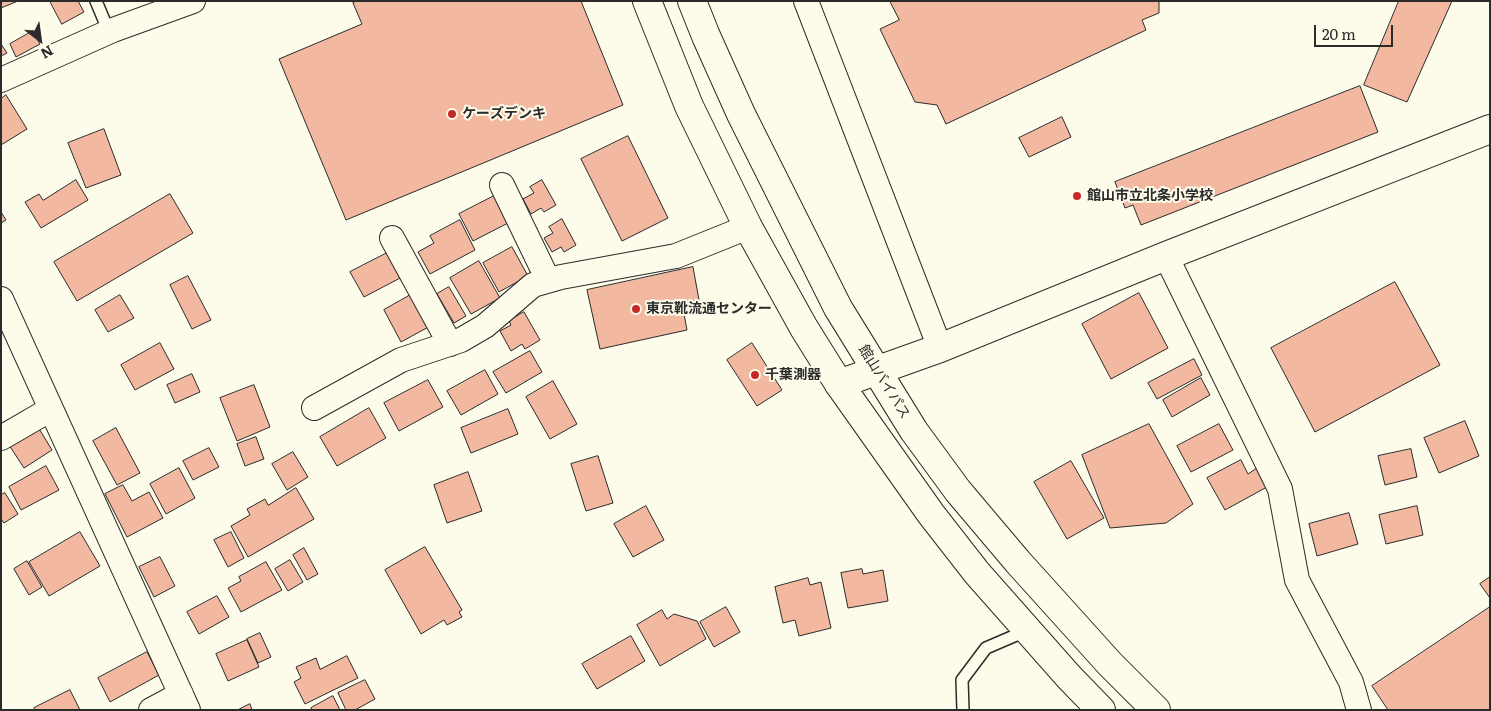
<!DOCTYPE html>
<meta charset="utf-8">
<style>
body{margin:0}
#map{position:relative;width:1491px;height:711px;overflow:hidden;background:#fdfbea;font-family:Literata,serif}
canvas{display:block}
.frame{position:absolute;inset:0;border:2px solid #2b2b2b;pointer-events:none}
.north{position:absolute;left:15px;top:15px;width:50px;height:50px;-webkit-text-stroke:4px #fdfbea;paint-order:stroke;rotate:150deg;font-size:14px;font-weight:700;line-height:20px;text-align:center;color:#2b2b2b}
.north::after{content:'';display:block;margin:auto;width:18px;height:22px;background:#2b2b2b;clip-path:polygon(50% 0,100% 100%,50% 72%,0 100%)}
.scale{position:absolute;left:1314px;top:25px;width:79px;height:22px;box-sizing:border-box;border:2px solid #2b2b2b;border-top:0;padding-left:6px;font-size:15px;line-height:18px;white-space:nowrap;color:#2b2b2b;-webkit-text-stroke:4px #fdfbea;paint-order:stroke}
</style>
<div id="map">
<canvas width="1491" height="711"></canvas>
<div class="frame"></div>
<div class="north">N</div>
<div class="scale">20 m</div>
</div>
<script>
const context = document.querySelector('canvas').getContext('2d');
context.lineJoin = 'round';
function fill(path, color) { context.fillStyle = color; context.fill(path, 'evenodd'); }
function stroke(path, color, width, dash) { context.strokeStyle = color; context.lineWidth = width; context.lineCap = dash ? 'butt' : 'round'; context.setLineDash(dash || []); context.stroke(path); }
function write(font, color, halo, rows, align = 'center') {
  context.font = font + ' Literata,"Noto Sans JP",serif'; context.lineWidth = 4; context.setLineDash([]); context.textBaseline = 'middle'; context.strokeStyle = halo; context.fillStyle = color; for (const [text, x, y, turn = 0] of rows) {
    context.save(); context.translate(x, y); context.rotate((+turn || 0) * Math.PI / 180); context.textAlign = isNaN(turn) ? turn : align; if (halo) context.strokeText(text, 0, 0); context.fillText(text, 0, 0); context.restore();
  }
}
const building = new Path2D(`
 M1 1H18L1 8Z
 M50 1H78L84 12 62 24Z
 M357 1H581L623 105 346 220 279 59 362 24 353 3Z
 M890 1H1159V13L1142 20 1146 30 946 124 937 105 915 102 880 29 899 20Z
 M1399 1H1452L1407 102 1364 85Z
 M33 31 40 44 16 57 10 44Z
 M1 44 7 53 1 56Z
 M1360 86 1378 132 1141 225 1133 205 1125 208 1115 182Z
 M6 95 27 129 1 145V99Z
 M1062 117 1071 137 1029 157 1019 138Z
 M104 129 121 175 86 188 68 143Z
 M628 136 668 218 622 241 581 159Z
 M76 180 88 200 41 228 25 202 39 194 43 200Z
 M542 180 556 205 544 212 541 208 531 214 523 199 534 193 530 187Z
 M170 194 193 233 77 301 54 262Z
 M496 195 510 222 473 241 459 214Z
 M1 212 6 220 1 223Z
 M562 219 576 245 564 252 561 247 552 252 544 238 553 233 549 227Z
 M460 220 475 250 430 274 418 252 434 243 430 236Z
 M512 247 528 276 499 292 483 263Z
 M391 251 404 276 364 297 350 272Z
 M479 261 500 298 471 314 450 278Z
 M693 267 699 300 682 303 687 330 600 349 587 290Z
 M188 276 211 320 192 329 170 285Z
 M1395 282 1440 365 1315 432 1271 348Z
 M449 287 466 316 454 323 437 294Z
 M414 293 432 325 401 342 384 310Z
 M1139 293 1168 348 1111 379 1082 324Z
 M120 295 134 318 108 332 95 310Z
 M524 312 540 340 525 349 522 344 511 351 500 331 511 325 509 321Z
 M160 343 174 369 135 390 121 365Z
 M752 343 782 390 757 406 727 360Z
 M530 351 542 372 506 393 493 372Z
 M1194 359 1202 375 1157 399 1148 383Z
 M485 370 498 394 461 415 447 391Z
 M192 374 200 392 175 403 167 385Z
 M1201 378 1210 395 1172 417 1163 400Z
 M428 380 443 407 399 431 384 403Z
 M553 381 577 424 550 439 526 397Z
 M254 385 270 427 237 441 220 398Z
 M369 408 386 438 337 466 320 437Z
 M508 409 518 434 471 453 461 428Z
 M1465 421 1479 456 1439 473 1424 438Z
 M1149 424 1193 504 1166 523 1110 528 1082 455Z
 M1219 424 1233 450 1191 472 1177 446Z
 M38 427 52 450 24 468 9 445Z
 M116 428 140 473 117 485 93 441Z
 M256 437 264 459 245 466 237 444Z
 M209 448 219 467 193 480 183 461Z
 M1411 449 1417 477 1385 485 1378 456Z
 M293 452 308 477 287 490 272 464Z
 M598 456 613 503 586 511 571 464Z
 M1241 460 1248 474 1257 468 1267 487 1225 510 1207 478Z
 M1071 461 1104 518 1067 539 1034 482Z
 M46 466 59 490 21 510 9 487Z
 M179 468 195 498 166 514 150 484Z
 M468 472 482 511 447 523 434 485Z
 M123 485 132 501 149 492 163 518 127 537 105 494Z
 M296 488 314 519 248 557 231 526 250 515 247 509 265 499 268 505Z
 M5 493 18 514 4 523 1 519V495Z
 M646 506 664 540 633 557 614 524Z
 M1417 506 1423 535 1386 544 1379 515Z
 M1349 513 1358 544 1317 556 1309 524Z
 M80 532 100 566 49 596 29 562Z
 M231 532 244 558 228 567 214 540Z
 M425 547 462 610 459 612 462 617 447 625 444 620 421 634 385 570Z
 M304 548 318 574 307 580 293 555Z
 M160 557 175 586 154 597 139 567Z
 M290 560 303 582 288 591 275 569Z
 M27 561 42 587 29 595 14 569Z
 M266 562 282 590 241 612 228 588 241 581 239 577Z
 M862 569 863 574 883 570 888 601 848 608 841 573Z
 M1490 577V598L1480 584Z
 M808 578 810 585 821 582 831 628 799 636 795 620 783 623 775 587Z
 M217 596 229 617 199 634 187 612Z
 M726 607 740 632 714 647 700 622Z
 M1490 607V710H1388L1372 686Z
 M662 610 667 619 674 614 697 621 706 639 660 666 637 625Z
 M260 633 271 657 258 663 247 639Z
 M631 636 645 661 597 689 582 664Z
 M247 640 259 667 228 681 216 654Z
 M147 652 159 675 110 702 98 678Z
 M347 656 358 678 305 704 294 682 301 678 296 667 316 658 320 669Z
 M365 680 375 699 355 710H346L338 693Z
 M70 690 80 710H35L34 708Z
 M333 696 340 710H312L311 708Z
 M250 704 252 710H238Z`);
fill(building, '#f2b8a0');
stroke(building, '#2b2b2b', 1);
const service = new Path2D(`
 M96 1 109 32
 M963 710 962 680 986 648 1028 630`);
const minor = new Path2D(`
 M806 1 940 348
 M1 80 113 30 193 1
 M502 185 548 280
 M392 238 450 344
 M1166 256 1280 489 1297 580 1351 682 1359 710
 M1 299 188 710
 M314 408 401 360 461 340 485 326 533 285 561 277 676 256 748 227
 M1 438 51 409
 M151 710 181 694`);
const tertiary = new Path2D(`
 M839 384 940 348 1166 256 1490 129`);
const trunk = new Path2D(`
 M647 1 689 106 748 227 804 328 839 384 931 514 977 573 1069 677 1101 710
 M692 1 706 36 741 114 838 308 914 431 958 491 1018 562 1110 664 1156 710`);
stroke(service, '#2b2b2b', 14);
stroke(minor, '#2b2b2b', 26);
stroke(tertiary, '#2b2b2b', 30);
stroke(trunk, '#2b2b2b', 30);
stroke(service, '#fdfbea', 11);
stroke(minor, '#fdfbea', 24);
stroke(tertiary, '#fdfbea', 28);
stroke(trunk, '#fdfbea', 28);
for (const [x, y, r, color] of [
 [452,114,5,"#c62828"],
 [1077,196,5,"#c62828"],
 [636,309,5,"#c62828"],
 [755,375,5,"#c62828"]
]) { const dot = new Path2D(); dot.arc(x, y, r, 0, 2 * Math.PI); context.fillStyle = color; context.fill(dot); stroke(dot, '#fdfbea', 2); }
write('bold 14px', '#2b2b2b', '#fdfbea', [
 ["ケーズデンキ",462,114],
 ["館山市立北条小学校",1087,196],
 ["東京靴流通センター",646,309],
 ["千葉測器",765,375]
], 'left');
write('14px', '#2b2b2b', '#fdfbea', [
 ["館山バイパス",884,382,58]
]);
</script>
